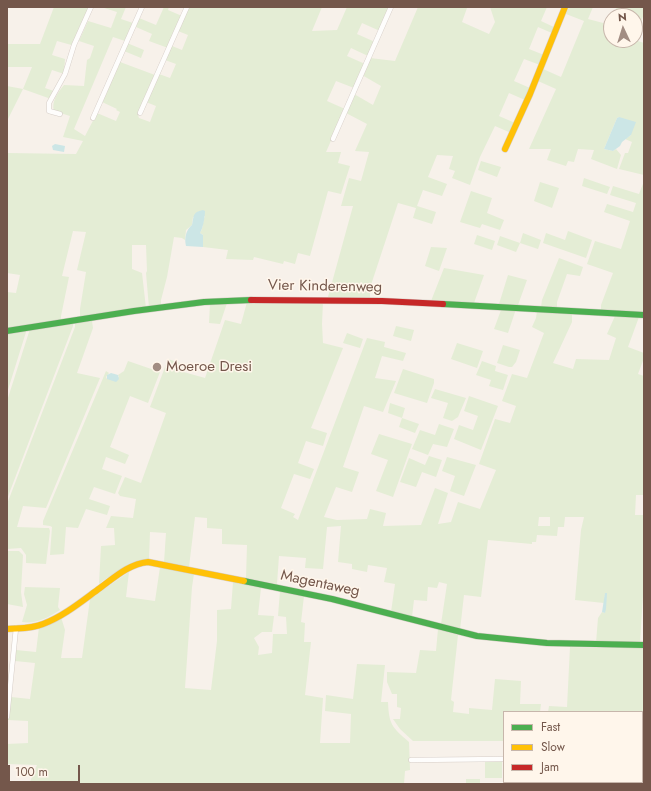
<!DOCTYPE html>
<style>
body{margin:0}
#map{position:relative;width:651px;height:791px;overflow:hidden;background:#f7f1ea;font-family:Jost,sans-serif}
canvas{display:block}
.frame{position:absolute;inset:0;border:8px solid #74574b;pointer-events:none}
.legend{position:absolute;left:503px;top:711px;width:140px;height:72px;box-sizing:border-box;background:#fff6eb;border:1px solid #c7b6ab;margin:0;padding:5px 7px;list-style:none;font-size:12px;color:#74574b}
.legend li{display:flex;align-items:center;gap:8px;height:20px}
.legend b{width:20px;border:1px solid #c7b6ab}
.north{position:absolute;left:603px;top:8px;width:40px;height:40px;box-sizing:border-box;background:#fff6eb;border:1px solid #c7b6ab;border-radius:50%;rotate:356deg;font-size:11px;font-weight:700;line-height:16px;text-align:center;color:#74574b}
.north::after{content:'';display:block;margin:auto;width:14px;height:18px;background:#a28d83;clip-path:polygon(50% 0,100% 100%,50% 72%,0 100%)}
.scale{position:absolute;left:8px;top:765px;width:72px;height:18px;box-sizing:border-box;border:2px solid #74574b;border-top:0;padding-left:5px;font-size:12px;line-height:14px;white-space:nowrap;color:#74574b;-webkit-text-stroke:3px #fff6eb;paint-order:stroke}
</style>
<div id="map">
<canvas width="651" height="791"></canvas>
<div class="frame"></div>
<ul class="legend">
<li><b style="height:5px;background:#4caf50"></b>Fast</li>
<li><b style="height:5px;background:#ffc107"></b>Slow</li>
<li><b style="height:5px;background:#c62828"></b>Jam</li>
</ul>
<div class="north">N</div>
<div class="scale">100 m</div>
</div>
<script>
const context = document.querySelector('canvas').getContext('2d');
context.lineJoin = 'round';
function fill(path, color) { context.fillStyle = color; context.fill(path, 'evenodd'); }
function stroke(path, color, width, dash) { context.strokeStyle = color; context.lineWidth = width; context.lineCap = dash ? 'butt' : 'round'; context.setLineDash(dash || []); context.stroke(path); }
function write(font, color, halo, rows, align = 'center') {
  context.font = font + ' Jost,sans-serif'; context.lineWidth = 3; context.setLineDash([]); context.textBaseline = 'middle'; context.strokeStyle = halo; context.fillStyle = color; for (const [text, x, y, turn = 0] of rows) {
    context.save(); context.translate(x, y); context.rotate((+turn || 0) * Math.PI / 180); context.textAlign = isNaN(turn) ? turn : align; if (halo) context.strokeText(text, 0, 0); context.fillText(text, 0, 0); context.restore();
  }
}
fill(new Path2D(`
 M54 7H91L75 46 57 41 52 55 65 59 64 74 52 70 45 88 54 91 51 99 23 89 7 121V86L23 89 32 67H7V44H40Z
 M101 7H126L121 19 133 23 125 41 113 37 74 129 85 136 97 113 116 121 120 112 116 110 117 109 102 102 120 62 155 75 138 115 139 118 150 122 156 106 146 102 159 74 170 78 176 64 165 60 172 46 182 50 188 35 178 31 189 7H322L312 31 337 30 347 7H391L380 31 362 23 357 34 375 42 368 56 351 48 347 56 365 64 354 88 336 81 327 101 345 109 326 152H341L338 163 350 166 341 194 328 191 310 256 298 253 295 264 284 261 283 264 254 257 253 260 226 259 228 250 203 247V235L200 233C204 227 202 222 205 216L193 217 192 225 186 230 185 240 182 238 174 237 167 277 161 300V306L149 308 146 273 147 271 146 245H132V269L142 273 146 308 80 318V309L86 272 77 270 86 232 73 231 62 276 69 277 61 316V321L7 329V292L16 293 20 275 7 273V153L76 154 83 141 63 137 70 116 54 111C51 102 58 92 64 85L84 86 87 60 90 58 94 46 79 41 88 21 111 28 117 12Z
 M164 7H169L168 10 182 16 168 48 149 41 152 34 136 27 139 18 156 25Z
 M418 7H472L467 8 462 22 489 34 495 22 490 7H547L541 21 556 28 554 34 538 27 529 49 544 55 540 65 524 59 514 81 530 88 525 100 509 93 499 116 515 123 511 133 495 126 480 157 470 185 452 178 455 171 449 169 453 156 437 155 428 177 447 184 442 196 423 190 417 206 436 212 432 224 413 218 416 208 398 203 370 288V298L328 297 353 206H341L349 178 361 181 369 152 355 151 367 124 346 113 354 94 373 105 381 86 362 75 370 58 395 61Z
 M569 7H593L588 19 607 24 605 33 611 34V40H635L644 43V175L619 169 625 153H628L632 142 625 139 631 135 619 117 617 118 604 149 613 151 616 149 621 155 617 169 591 159 594 150 578 149 574 162 568 161 566 166 547 160 551 149H529L556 89 538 81 543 69 561 77 584 21 566 14Z
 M616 7H644V14L641 22 635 21V16H617Z
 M127 43 144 50 141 58 124 51Z
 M481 161 501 167 497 177 478 170Z
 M584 178 610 187 607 194 582 186Z
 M644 181V312L601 310V305L613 273 587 264 595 241 621 249 630 221 604 212 607 204 633 212 636 203 610 195 613 186 639 194Z
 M540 182 559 188 552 208 534 201Z
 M471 191 492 198 487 213 504 220 500 230 482 224 480 228 460 222Z
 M568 231 592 240 586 258 543 243 546 233 565 240Z
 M523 233 541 240 538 249 520 243 516 252 497 245 500 236 520 243Z
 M477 235 495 241 492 250 474 244Z
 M431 247 447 248 439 271 425 266Z
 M559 258 583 267 580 276 567 274 557 302V308L541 307 542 300Z
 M444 268 484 275 474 303 431 301Z
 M508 275 527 280 518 305 499 304Z
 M247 302H323L322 324 323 343 343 348 311 428 327 433 323 446 306 441 298 463 314 469 310 479 294 474 281 508 295 514 293 517 298 520 367 338 385 342 384 347 406 353 403 361 382 356 375 378 396 381 383 412 364 406 343 467 359 472 352 492 336 487 324 517 337 520 367 519 370 509 386 513 383 526 421 525 435 488 448 493 438 524 451 522 458 502 480 509 496 470 479 464 495 419 510 423 516 406 502 401 512 374 527 378 544 333 532 327 536 318 537 311 572 313V322L553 363 573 369 576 359 609 360 616 338 607 334 615 316 639 317 628 347 644 353V358L638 374 644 376V495H636L635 515H644V595H643L640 643H596L598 618 602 612 605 613 604 593V603L575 600 581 530 584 517H565L564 527H558L557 536 537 535 536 542H532V544L488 540 481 597 464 595 460 630 441 624 447 584 439 582 437 588 428 587 427 601 414 600 412 617 391 612 395 584 384 582 387 568 368 565 367 572 352 569V564L338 562 341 526 327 527 323 569 305 568 306 558 279 556 277 584 246 578 247 545 222 544V529L207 528V518L195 517 189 567 164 562 166 533 150 532 149 559C127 563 117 571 99 584L101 546 115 545 114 528H106L111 516 133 518 136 499 120 496 118 493 125 477 141 483 166 413 150 407 168 359 183 364 180 371 205 378 225 320 241 324ZM539 517H550V526H538Z
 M227 303 220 324 209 323 210 304Z
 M516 309 508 333 494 329 501 310Z
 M92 321 93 328 77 373 100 378 46 508 23 506 17 527 45 528H49L50 531 46 564 26 563V555L21 548 7 549V504L75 327V323Z
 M73 323V326L7 499V401L29 332V330Z
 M396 326 414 330 411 341 393 336Z
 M26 330V332L7 393V333Z
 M347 333 363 339 360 348 343 343Z
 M457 343 483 351 477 368 451 359Z
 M503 345 520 350 516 362 512 367H509L497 363Z
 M128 361 160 372 148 403 130 396 110 447 129 455 125 464 106 457 102 469 122 476 115 494 94 487 89 499 110 506 107 515 86 509 78 528 66 527 64 554 50 555 52 527 50 526 43 525V521L106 371 109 373 106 377 107 379 119 377 118 375 124 371Z
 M482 361 496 366 495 371 508 375 503 390 489 386 491 380 476 375Z
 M403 369 434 379V383L427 403 394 393Z
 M435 389 466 398 458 417 452 421 443 418 448 403 431 398Z
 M469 396 498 406 481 450 454 439 459 425 473 430 478 416 464 411Z
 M390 403 405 408 402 418 388 413Z
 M402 418 419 424 415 433 399 427Z
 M439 424 454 429 447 447 433 444 428 455 412 449 420 430 435 435Z
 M379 434 412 444 393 497 376 491 388 460 371 454Z
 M429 456 442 460 436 477 422 472 416 487 400 482 409 458 425 465Z
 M447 457 476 465 464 496 450 491 455 476 442 471Z
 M7 551H19L23 555 21 592 23 607 7 604Z
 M160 567 194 574 192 587 185 688 211 690 217 641V610L231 609 233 582 261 588 258 615 274 616 272 632H262L254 638 259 647 258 655 272 653 273 634H287L286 617 278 616 280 591 304 596 301 622 305 623 304 642H311L305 695 323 698 320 743H350L351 714 325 711 326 695 353 699 357 664 385 665 381 702H388C389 725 392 727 409 742L410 770 405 771 404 784H29L37 765 7 764V744L28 743V721L8 720 11 697 30 699 35 663 15 661 16 650 36 652 39 627 61 617 65 630 61 658H82L90 599 129 572 126 597 155 601Z
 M25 587 60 588 58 607 60 610C48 618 36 624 22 622L27 605 24 594Z
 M438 629 458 635 451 700 454 702 453 712 469 714V708L492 710 495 679 521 681 520 704H541L540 712H504V741H413L400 729 393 719H400L401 708 397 707V694H392L387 682V672L416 673 420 650 436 651Z
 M570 647 590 648H643L644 740H642V712H548L549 706 567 707Z
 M485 761H502V778H485Z
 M466 779H480V784H466Z`), '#e4edd5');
fill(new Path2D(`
 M619 117 636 122 631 135 622 142 620 146 613 151 604 149 617 118Z
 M55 144 65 146 64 152 53 150 52 146Z
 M203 210 205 211C205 216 203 229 200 233L203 235V247L186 246C184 238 186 230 192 225 194 217 192 212 203 210Z
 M111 373 118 375 119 379 116 382 107 379V375Z
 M605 593H607V594L606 609 605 613 602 612Z`), '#cce6e6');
const street = new Path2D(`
 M140 113 187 7
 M60 114 49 111V103L65 74 74 45 91 7
 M93 118 142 7
 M333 139 391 7
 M7 717 16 628
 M642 759 644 758
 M411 760 504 759`);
const fast = new Path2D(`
 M443 304 644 315
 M7 331 134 311 204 302 251 300
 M244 581 332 599 477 636 547 643 644 645`);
const slow = new Path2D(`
 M505 149 530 94 565 7
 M7 629C19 628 31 629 43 624 64 616 82 601 100 588 115 577 129 564 148 562L244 581`);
const jam = new Path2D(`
 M251 300 382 301 443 304`);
stroke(street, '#d6cdc7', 5.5);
stroke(fast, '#d6cdc6', 7);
stroke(slow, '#d6cdc6', 7);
stroke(jam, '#d6cdc6', 7);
stroke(street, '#fefdfc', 4.5);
stroke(fast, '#4caf50', 6);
stroke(slow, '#ffc107', 6);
stroke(jam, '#c62828', 6);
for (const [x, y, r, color] of [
 [157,367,5,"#a28d83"]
]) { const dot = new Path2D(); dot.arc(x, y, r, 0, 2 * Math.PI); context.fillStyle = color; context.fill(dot); stroke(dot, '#fff6eb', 1.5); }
write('15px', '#74574b', '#fff6eb', [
 ["Vier Kinderenweg",325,287,1],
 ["Magentaweg",320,584,12]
]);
write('15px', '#74574b', '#fff6eb', [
 ["Moeroe Dresi",166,367]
], 'left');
</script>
